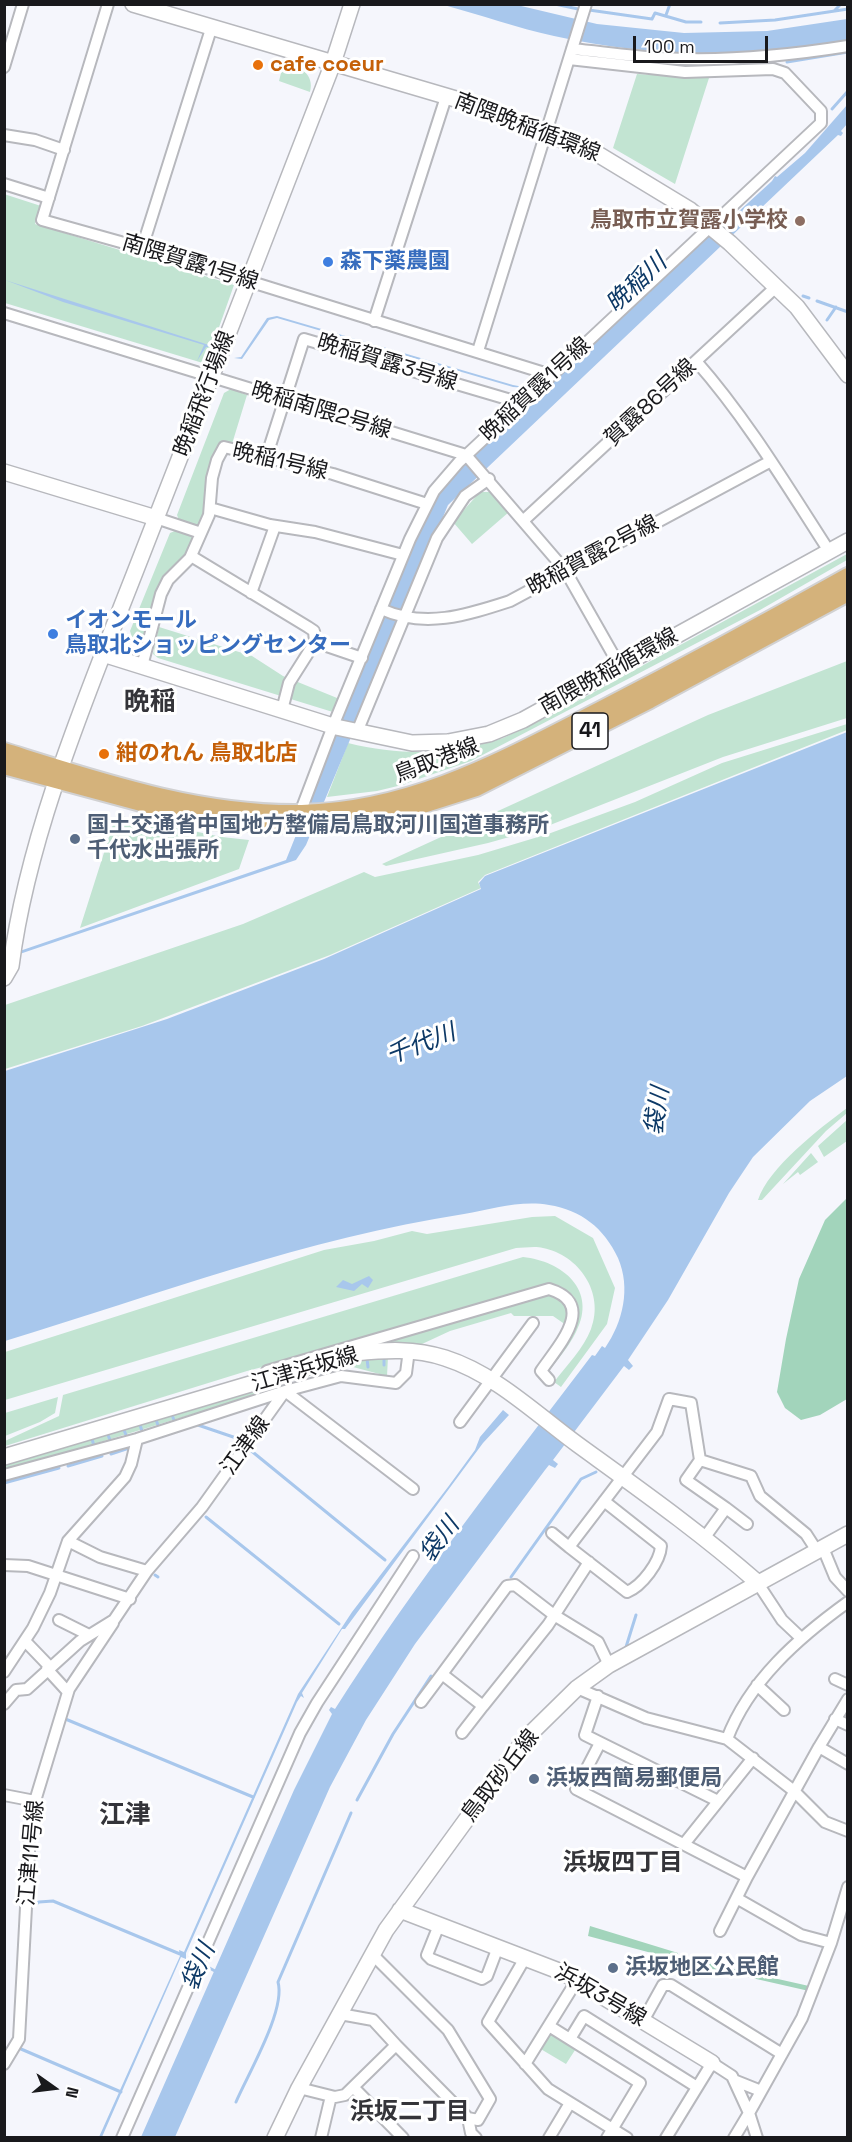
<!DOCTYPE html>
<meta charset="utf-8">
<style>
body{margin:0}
#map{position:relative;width:852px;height:2142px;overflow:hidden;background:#f5f6fc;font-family:"Space Grotesk",sans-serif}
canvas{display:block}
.frame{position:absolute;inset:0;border:6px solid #19191c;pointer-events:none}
.north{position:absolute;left:24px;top:2058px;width:60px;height:60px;-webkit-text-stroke:4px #fff;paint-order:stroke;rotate:104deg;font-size:16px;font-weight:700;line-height:24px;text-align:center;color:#19191c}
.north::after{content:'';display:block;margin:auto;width:21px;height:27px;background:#19191c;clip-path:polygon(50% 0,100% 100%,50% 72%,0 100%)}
.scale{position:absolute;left:633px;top:36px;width:135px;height:27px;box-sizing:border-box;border:3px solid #19191c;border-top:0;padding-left:8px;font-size:18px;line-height:21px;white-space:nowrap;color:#19191c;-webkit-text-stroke:4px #fff;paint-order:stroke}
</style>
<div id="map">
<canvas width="852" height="2142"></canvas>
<div class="frame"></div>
<div class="north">N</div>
<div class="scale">100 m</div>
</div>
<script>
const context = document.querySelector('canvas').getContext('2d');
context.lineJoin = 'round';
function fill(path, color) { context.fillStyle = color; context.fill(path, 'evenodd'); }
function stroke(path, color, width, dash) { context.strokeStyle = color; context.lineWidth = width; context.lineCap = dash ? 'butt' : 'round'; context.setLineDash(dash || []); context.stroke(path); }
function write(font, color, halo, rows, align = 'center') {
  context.font = font + ' "Space Grotesk","Noto Sans JP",sans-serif'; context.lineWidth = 6; context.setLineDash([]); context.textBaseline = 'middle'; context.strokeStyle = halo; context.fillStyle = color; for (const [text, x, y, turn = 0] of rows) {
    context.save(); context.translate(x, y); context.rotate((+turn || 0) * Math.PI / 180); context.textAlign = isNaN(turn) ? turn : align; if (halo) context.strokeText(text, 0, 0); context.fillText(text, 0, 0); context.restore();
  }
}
fill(new Path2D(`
 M284 61C299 66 315 74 310 92L279 81Z
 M637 74 709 78 675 184 613 148Z
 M4 194 41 206 35 224 234 285 206 364 5 303Z
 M231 389 247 395 232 444 225 443 206 514 200 528 179 520 177 515 224 393Z
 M480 492H491L509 512 472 544 453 522Z
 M177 530 194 536 186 555 165 578 141 652 136 649 130 631 170 533Z
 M847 554V560L760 610 471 761 407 783 406 780V784L377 791 327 797 348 743C388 753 425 754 465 749L462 754 405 775V779L464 758 469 753 468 748 503 738 550 716Z
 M159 627 252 656 283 676 342 700 336 713 158 658 153 654Z
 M847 661V718L723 757 545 827 488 843 386 866 382 864 708 715Z
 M847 724V730L485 875 478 882 481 888 330 955 142 1026 5 1069V1005L243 924 364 872 375 877 478 855 548 834 635 802 722 763Z
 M116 815 222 837 249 840 239 869 80 928Z
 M847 1108V1113L826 1131 762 1200H758C768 1168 820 1128 847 1108Z
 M847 1120V1141L824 1157 818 1146Z
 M811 1153 818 1162 800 1175 798 1172 783 1184Z
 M555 1216 593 1238 615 1288 607 1324 561 1387 554 1382C566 1366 584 1348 591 1329 605 1293 579 1255 543 1248 535 1246 524 1248 516 1248L5 1400V1352L324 1250 374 1241 412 1231 427 1234 532 1217Z
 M523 1257C562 1261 598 1290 576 1332 569 1347 556 1361 547 1374L544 1371 576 1304 571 1296 561 1289 247 1371 5 1446V1441L59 1416 63 1395Z
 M553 1294 570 1307 566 1325 553 1316H514L511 1313 450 1331 422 1344 380 1343 497 1306Z
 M388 1357 387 1376 353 1367 339 1368 260 1390 259 1394 5 1471V1464L363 1358Z
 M58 1397 55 1413 40 1422 5 1436V1413Z
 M550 2031 577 2047 566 2064 539 2048Z`), '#c2e4d2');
fill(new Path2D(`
 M847 1198V1399L820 1415 801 1420 785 1408 777 1392 786 1339 799 1279 825 1220Z
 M590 1926 678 1953 674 1959 588 1936Z
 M680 1957 809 1986V1991L708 1968 676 1966 675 1960Z`), '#a2d4bb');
fill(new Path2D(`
 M444 5H517L597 24 684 33 767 31 847 19V41C750 58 651 58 554 36 517 28 481 15 444 5Z
 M847 105V124L841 131 843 133 841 136 838 135 448 505 306 845 296 860 5 959V956L286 860 427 509 447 481 704 237 725 224 772 181 775 176 777 177 805 153Z
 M5 280 209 345 208 347H206L197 361 204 345 63 302Z
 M277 316 513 385 529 388 513 387 277 318 269 320 242 359 234 358 241 357 267 318Z
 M847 732V1076L810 1101 753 1157 729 1193 668 1300 628 1360 633 1366 629 1370 624 1366 553 1460 558 1464 555 1468 549 1465 545 1470 415 1644 366 1720 330 1787 175 2137H141L294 1790 332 1714 329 1710 331 1707 335 1709C413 1586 504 1471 592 1355L595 1356 602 1346 605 1348C623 1322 631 1288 618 1258 604 1228 581 1210 549 1205 521 1200 492 1209 464 1214 307 1238 156 1295 5 1341V1071L167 1019 324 959 481 889 479 883 485 876Z
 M369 1276 373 1280 368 1288 362 1284 354 1291 336 1287 343 1280 352 1284Z
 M503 1410 509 1415 483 1443 345 1629H342L302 1693 304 1698 301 1696 297 1702 186 1953V1959L181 1957 102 2137H99L180 1956 179 1950 184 1952 298 1694 352 1612 448 1487 475 1450 480 1437Z`), '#a8c7ec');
stroke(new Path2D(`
 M555 4 578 9
 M590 8 589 10 652 19 655 13 686 22H701
 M834 11 841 4
 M666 15 670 4
 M720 23 775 20 848 9
 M787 62 848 52
 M832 109 848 91
 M803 296 809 298
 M817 301 848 312
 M827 320 836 307
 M367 1359 368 1367
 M384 1365V1358
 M172 1415 174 1420
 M156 1420 158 1425
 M195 1424 245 1441
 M140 1425 142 1431
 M124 1430 126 1435
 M108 1435 110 1440
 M92 1439 94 1446
 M249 1449 385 1560
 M111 1454 132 1447
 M68 1466 102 1456
 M4 1483 59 1468
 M206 1517 339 1624
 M155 1575 158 1577
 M511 1577 581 1479 596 1472
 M626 1647 636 1615
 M63 1718 253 1797
 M357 1800 393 1734 431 1676
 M28 1910 39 1902 53 1901 180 1954
 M202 1964 215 1971
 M21 2049 121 2092
 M236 2102C248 2074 286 2010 278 1982L351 1813`), '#a8c7ec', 3);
const street = new Path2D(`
 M108 4 42 220 142 248 551 375
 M572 49C602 52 630 56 660 58 723 62 785 56 848 46
 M4 67 23 4
 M4 135 35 140 64 150
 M4 184 49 198
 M142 248 211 29
 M4 313 466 455 565 570 619 665
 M374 321 446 97
 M478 351 586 4
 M696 361C747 419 787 486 829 551
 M266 458 304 339 521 403
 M210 508 270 525 315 532 403 555
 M156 518 201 533
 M524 520 777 286
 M191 556 308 627 314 631 315 642 362 658
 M251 593 275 526
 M381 609C425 629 467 615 510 601L771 461
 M142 666 161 594 168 580 190 558 209 515 212 478 217 460 224 447 333 474 427 504
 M282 710 289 683 315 642
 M357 732 437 538 465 496 489 479
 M300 813 333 726 410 539 434 491 459 462 821 123V111L785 73 773 69 685 72 569 59
 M267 1371 549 1289C598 1304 558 1346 541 1371L549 1380
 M285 1391 413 1489
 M285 1391 341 1376 396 1383 406 1373 409 1350
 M460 1422 533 1323
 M700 1460 751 1476 760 1496 806 1534 817 1551
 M4 1475 137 1439 285 1391 202 1507 147 1571 114 1620 80 1641 27 1689 16 1690 4 1704
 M726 1508 747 1524
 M552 1533 569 1547 657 1432 669 1399 691 1403 700 1460 686 1480 726 1508 705 1537
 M68 1541 100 1557 147 1571
 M569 1547 627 1592C642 1586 660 1562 661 1546L604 1501
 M823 1548 835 1577 848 1591
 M589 1562 548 1625 483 1706 442 1674 507 1586 515 1585 554 1615 598 1642 609 1665
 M4 1565 28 1566 130 1599
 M757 1582 782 1620 801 1638
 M59 1620 89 1635
 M25 1641 50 1667
 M47 1669 68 1692
 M4 1672 33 1628 50 1593 68 1541 125 1477 131 1464 137 1439
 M835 1679 848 1685
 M757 1685 784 1710
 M577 1688 646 1718 727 1739 794 1791 825 1822 848 1831
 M598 1696 585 1735 718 1801
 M848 1699 819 1747 848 1764
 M421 1702 442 1674
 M835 1719 848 1725
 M462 1733 483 1706
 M727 1739C749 1681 798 1638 848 1602
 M600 1743 576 1789 747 1877 819 1747
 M4 1795 35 1801
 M684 1844 753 1758
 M738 1899 801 1935 831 1943
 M439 1925 427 1955 431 1959 482 1979 487 1976 498 1947
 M720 1931 747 1877
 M373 1955 448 2030 490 2099 478 2120 468 2118
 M525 1958 488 2022 548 2089 627 2138
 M340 2014 373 2020 396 2045
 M643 2021 663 1985H671L782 2054
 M549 2026 640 2083 607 2138
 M570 2039 584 2016 697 2087
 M4 2064 19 2039 30 1832 35 1801 69 1689 113 1623
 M525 2064 577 1980
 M736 2081 761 2091
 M299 2088 335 2097 345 2095 396 2045 468 2118 471 2133 476 2138
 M354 2088 403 2138
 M122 2138 300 1733 317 1703 413 1556
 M321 2138 331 2096
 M549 2138 570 2103
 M666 2138 712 2063 732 2076 749 2113 734 2138
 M757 2138 749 2113 802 2018 831 1943 848 1887`);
const secondary = new Path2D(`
 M133 4 459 100 596 153 690 210 730 243 797 307 848 375
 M4 472 156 518
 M103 654 336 727 412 743 448 742 489 734 523 720 848 541
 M4 978 11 966C28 832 90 688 139 562 204 396 269 229 333 63L352 4
 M4 1457 355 1353C386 1350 414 1348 445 1358 495 1374 535 1413 577 1444 639 1489 700 1532 757 1582
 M400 1910 564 1973 712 2063
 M275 2138 299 2088 386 1930 525 1739 577 1688 609 1665 848 1534`);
const primary = new Path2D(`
 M4 751C100 781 200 815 302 813 414 810 502 760 600 710 683 667 766 622 848 576
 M4 766 208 821 298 825 394 814 476 788 650 700 848 593`);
stroke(street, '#b7b8bd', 14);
stroke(secondary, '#b7b8bd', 18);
stroke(primary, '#d1d1d2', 20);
stroke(street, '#fff', 10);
stroke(secondary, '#fff', 15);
stroke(primary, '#d4b27b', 16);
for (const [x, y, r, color] of [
 [258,65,6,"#e8710a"],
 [800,221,6,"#8d6e63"],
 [328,262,6,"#3f7fe0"],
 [53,634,6,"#3f7fe0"],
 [104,754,6,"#e8710a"],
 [75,839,6,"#5c6f8a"],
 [534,1779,6,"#5c6f8a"],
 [613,1968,6,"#5c6f8a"]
]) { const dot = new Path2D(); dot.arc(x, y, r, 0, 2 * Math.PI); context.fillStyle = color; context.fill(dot); stroke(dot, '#fff', 2); }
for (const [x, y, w] of [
 [590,731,36]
]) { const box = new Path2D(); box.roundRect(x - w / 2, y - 18, w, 36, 4.5); context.fillStyle = '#fff'; context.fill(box); stroke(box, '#19191c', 1.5); }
write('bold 21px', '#19191c', null, [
 ["41",590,731]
]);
write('bold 22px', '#c56008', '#fff', [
 ["cafe coeur",270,65],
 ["紺のれん 鳥取北店",116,754]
], 'left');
write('22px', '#19191c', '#fff', [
 ["南隈晩稲循環線",527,128,21],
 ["南隈賀露1号線",190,263,17],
 ["晩稲賀露3号線",387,363,17],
 ["晩稲賀露1号線",536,390,-43],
 ["晩稲飛行場線",205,394,-69],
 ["賀露86号線",651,403,-43],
 ["晩稲南隈2号線",321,411,17],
 ["晩稲1号線",280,462,13],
 ["晩稲賀露2号線",593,556,-28],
 ["南隈晩稲循環線",609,672,-29],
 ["鳥取港線",437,761,-21],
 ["江津浜坂線",305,1370,-16],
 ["江津線",246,1446,-54],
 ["鳥取砂丘線",501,1776,-52],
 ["江津11号線",32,1853,-85],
 ["浜坂3号線",600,1996,30]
]);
write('bold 22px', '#785e54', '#fff', [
 ["鳥取市立賀露小学校",788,221]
], 'right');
write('bold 22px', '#366cbe', '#fff', [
 ["森下薬農園",340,262],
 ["イオンモール",65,621],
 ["鳥取北ショッピングセンター",65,646]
], 'left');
write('bold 22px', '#4e5e75', '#fff', [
 ["国土交通省中国地方整備局鳥取河川国道事務所",87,826],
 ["千代水出張所",87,851],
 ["浜坂西簡易郵便局",546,1779],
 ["浜坂地区公民館",625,1968]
], 'left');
write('italic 24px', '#0d3966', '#fff', [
 ["晩稲川",637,284,-43],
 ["千代川",421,1045,-21],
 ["袋川",658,1111,-81],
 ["袋川",440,1540,-53],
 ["袋川",199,1967,-66]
]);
write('bold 24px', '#343439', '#fff', [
 ["浜坂四丁目",623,1863],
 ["浜坂二丁目",410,2112]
]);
write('bold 26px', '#343439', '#fff', [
 ["晩稲",150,703],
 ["江津",125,1816]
]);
</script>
